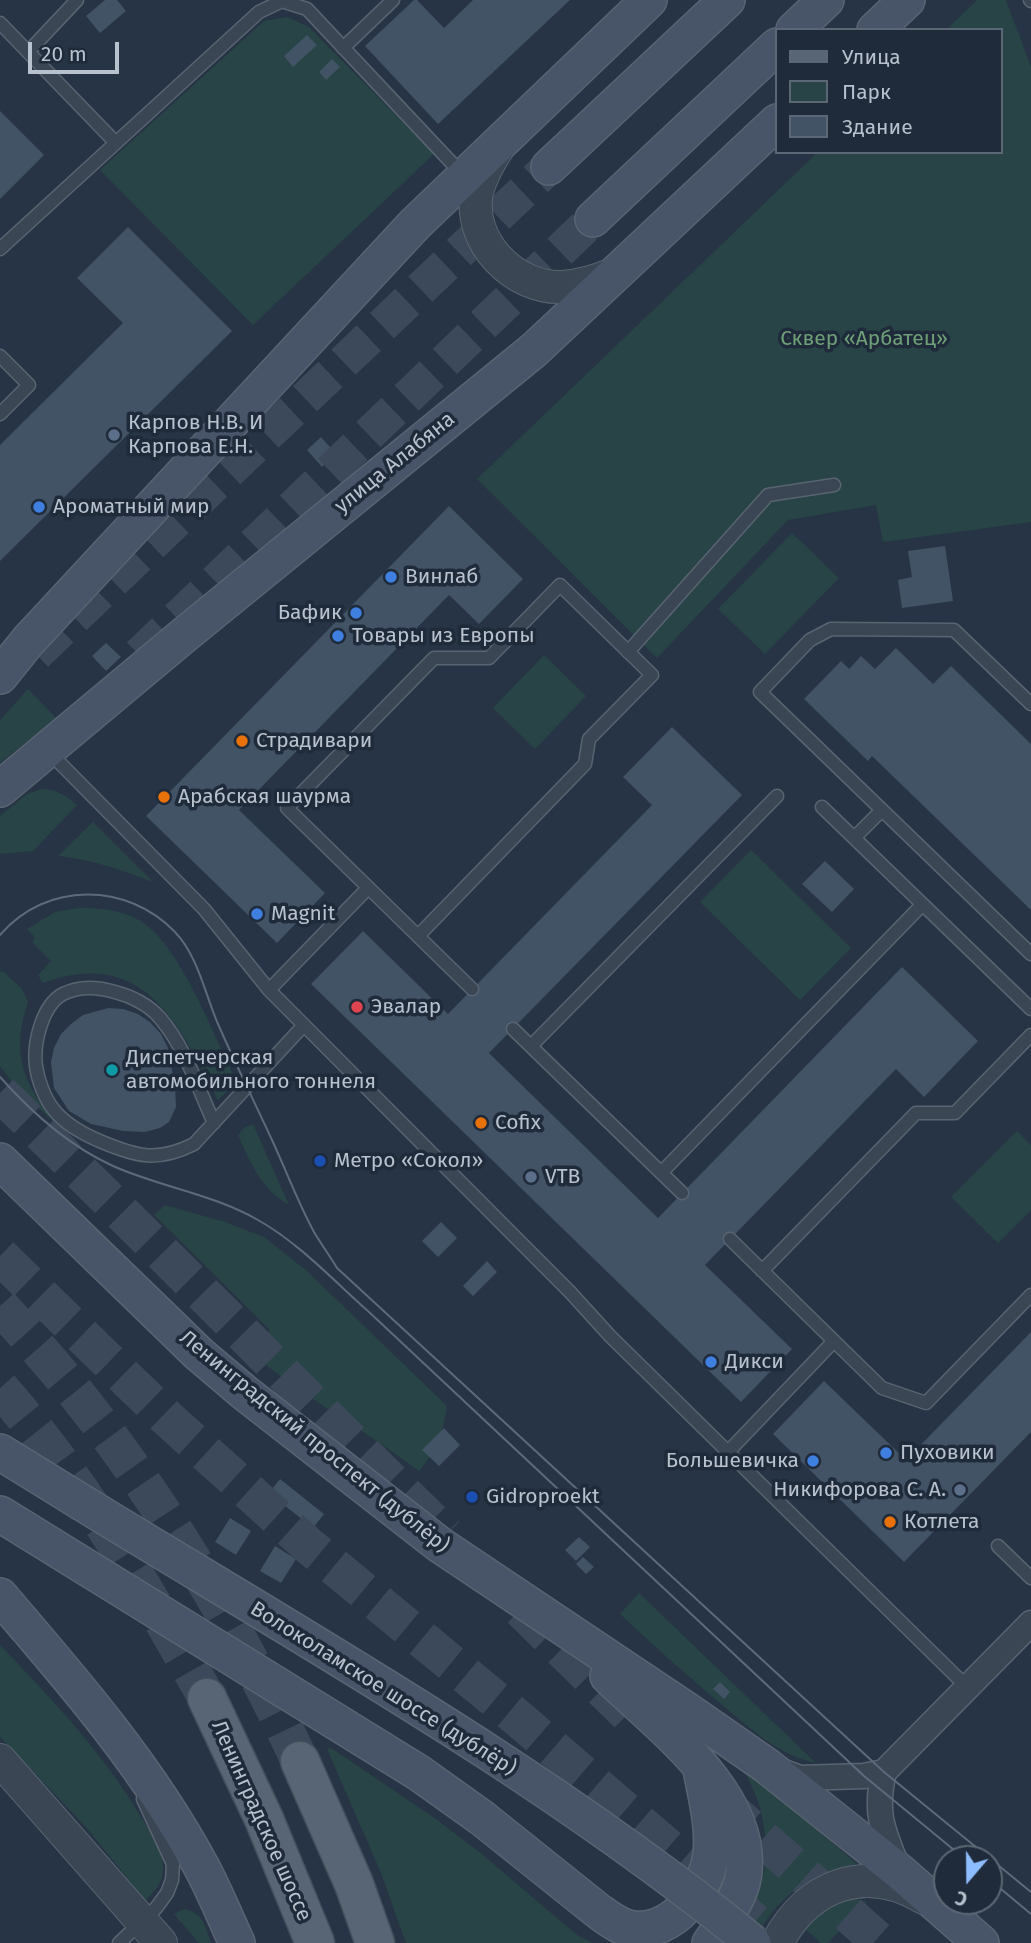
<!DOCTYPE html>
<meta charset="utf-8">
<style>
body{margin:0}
#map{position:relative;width:1031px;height:1943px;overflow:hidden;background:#263445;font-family:"Fira Sans",sans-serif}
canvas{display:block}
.legend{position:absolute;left:775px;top:28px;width:228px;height:126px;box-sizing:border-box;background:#1f2b3a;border:2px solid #5c6775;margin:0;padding:9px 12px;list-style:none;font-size:21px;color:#b8c1ce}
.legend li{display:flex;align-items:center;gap:14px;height:35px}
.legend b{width:35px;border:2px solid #5c6775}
.north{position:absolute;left:933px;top:1845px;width:70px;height:70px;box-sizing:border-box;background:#1f2b3a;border:2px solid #5c6775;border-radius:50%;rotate:200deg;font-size:19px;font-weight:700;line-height:28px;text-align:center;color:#b8c1ce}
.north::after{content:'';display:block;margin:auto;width:24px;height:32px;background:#8dbdfe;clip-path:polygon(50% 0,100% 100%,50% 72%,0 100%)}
.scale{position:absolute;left:28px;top:42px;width:91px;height:32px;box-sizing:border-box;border:4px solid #b8c1ce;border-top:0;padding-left:9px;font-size:21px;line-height:24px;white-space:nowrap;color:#b8c1ce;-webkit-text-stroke:5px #1f2b3a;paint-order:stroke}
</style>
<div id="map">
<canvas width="1031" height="1943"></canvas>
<ul class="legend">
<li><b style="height:9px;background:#586574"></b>Улица</li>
<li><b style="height:19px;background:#284446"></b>Парк</li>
<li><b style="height:19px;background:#415364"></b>Здание</li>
</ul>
<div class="north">С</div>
<div class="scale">20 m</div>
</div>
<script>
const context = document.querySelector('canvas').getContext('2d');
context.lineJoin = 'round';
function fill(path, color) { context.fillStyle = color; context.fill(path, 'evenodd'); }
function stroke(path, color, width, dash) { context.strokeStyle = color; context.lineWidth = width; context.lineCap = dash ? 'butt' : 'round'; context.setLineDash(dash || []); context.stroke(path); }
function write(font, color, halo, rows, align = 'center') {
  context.font = font + ' "Fira Sans",sans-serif'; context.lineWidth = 7; context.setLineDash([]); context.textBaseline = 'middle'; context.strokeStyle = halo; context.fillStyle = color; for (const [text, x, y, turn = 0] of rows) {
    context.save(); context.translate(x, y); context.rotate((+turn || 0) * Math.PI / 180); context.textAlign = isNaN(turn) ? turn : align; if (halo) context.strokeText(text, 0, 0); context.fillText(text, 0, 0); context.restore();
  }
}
fill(new Path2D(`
 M977 0H1006L1031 67V522L883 542 876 505 788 520 657 658 477 479 818 152H1001V30H946Z
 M287 17 309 27 434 154 253 325 100 170 264 21Z
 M792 533 839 578 765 654 718 609Z
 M544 655 586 696 535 749 493 708Z
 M28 689 56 718 0 763V720Z
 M42 789C57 789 66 796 77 805L33 851 0 854V816L27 794Z
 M93 822 153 882C121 870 92 859 58 856Z
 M751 850 851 948 800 1000 700 902Z
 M78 908C102 908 125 910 145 924 183 952 215 1039 237 1082L218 1100C179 1024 144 946 43 983L38 975 51 961 32 942 35 937 27 929 55 912Z
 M3 971 22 989 28 1002C10 1055 24 1087 60 1127L18 1090 0 1066V972Z
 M253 1124 289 1205C261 1189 250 1162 238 1135L245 1127Z
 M1017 1131 1031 1145V1210L998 1243 951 1197Z
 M165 1205 225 1222 264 1237 307 1271 447 1406C444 1431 436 1451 419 1471 363 1429 303 1397 250 1352L270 1330 154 1215Z
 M639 1593 816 1763C778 1755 750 1728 721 1704 686 1675 653 1645 620 1614Z
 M0 1645C53 1700 104 1754 143 1820 152 1834 164 1851 163 1869 163 1883 155 1891 145 1900L86 1827 0 1737Z
 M331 1748 436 1819 483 1855 577 1935 593 1943H406L381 1873 327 1749Z
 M742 1765 857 1864C810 1877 783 1890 758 1934L728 1943C759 1900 773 1871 762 1816 759 1799 749 1781 742 1765Z
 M854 1898 867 1902 828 1943H821L800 1925 838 1901Z
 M184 1909C204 1913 205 1926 211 1943H199L174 1914Z`), '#284446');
fill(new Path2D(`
 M105 0H117L126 11 100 33 86 16Z
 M414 0H417L444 28 473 0H570L438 124 365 46Z
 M307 35 317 45 293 67 284 56Z
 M332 59 340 67 326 80 319 72Z
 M0 111 44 155 0 199Z
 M128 227 232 331 0 561V445L123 323 77 278Z
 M321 437 336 454 322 467 307 450Z
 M449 506 523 579 479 624 449 595 239 810 325 893 277 943 146 816Z
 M945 546 953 601 902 608 898 580 912 577 908 551Z
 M106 643 121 657 106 671 92 656Z
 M896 648 933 684 951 666 1031 744V910L872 756 868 761 804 699 841 661 849 669 861 656 875 669Z
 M672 727 742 795 489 1053 658 1218 902 967 978 1041 924 1097 896 1069 705 1265 792 1349 741 1402 311 984 363 931 448 1014 652 805 623 777Z
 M825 861 854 889 832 912 802 884Z
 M108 1008 123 1009 138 1014 150 1022 161 1034 168 1048 175 1086 176 1107 169 1122 160 1128 145 1132 123 1131 91 1124 69 1111 54 1088 51 1062 54 1048 61 1034 71 1024 83 1015Z
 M441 1222 457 1238 438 1257 422 1241Z
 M487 1261 497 1272 473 1296 463 1286Z
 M1031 1332V1432L904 1562 773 1434 824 1381 906 1460Z
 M444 1428 460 1445 439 1466 422 1450Z
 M280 1479 324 1514 313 1528 269 1493Z
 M230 1518 251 1531 236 1555 215 1542Z
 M579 1537 590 1547 576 1561 565 1550Z
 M275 1546 296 1559 281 1583 260 1571Z
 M583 1557 594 1567 586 1574 576 1564Z
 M720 1682 730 1692 724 1699 713 1689Z`), '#415364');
stroke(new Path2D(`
 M36 654 549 167
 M139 655 593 219`), '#3c495a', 35, [35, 18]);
stroke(new Path2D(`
 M0 1093C150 1239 296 1388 446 1535
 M0 1256 167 1418 309 1546 520 1720 779 1943
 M0 1306C32 1341 64 1377 93 1415 175 1521 243 1640 300 1761
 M0 1388C83 1482 146 1590 207 1698
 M521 1609 628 1714
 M720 1801 881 1943`), '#3c495a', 38, [38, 19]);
const service = new Path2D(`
 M1030 0 1031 1
 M0 23 116 143
 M343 48 393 0
 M28 52 77 0
 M0 249 259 12 282 1 307 9 464 176
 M0 356 29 385 0 414
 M628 652 768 495 834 485
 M1031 704 954 630 831 629 810 640 760 692 1031 954
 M48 751 204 909 269 990 570 1292 610 1336 967 1687
 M822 807 1031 1009
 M854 838 882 810
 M418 936 585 764 589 739 652 675 560 585 489 658H434L287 808C349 869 411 929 472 989
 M269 990 368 888
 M513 1029 682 1193
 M531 1046 777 796
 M214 1123C198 1088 185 1047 160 1018 149 1005 131 996 115 992 98 987 79 986 63 994 42 1005 33 1044 36 1066 38 1081 45 1099 54 1110 66 1125 85 1135 102 1142 138 1157 158 1162 194 1144L304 1025
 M661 1173 922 905
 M730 1239 834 1341
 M762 1271 916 1113H955L1031 1035
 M728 1452 834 1341 882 1388 926 1403 1031 1295
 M998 1546 1031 1578
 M119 1943 156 1908 167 1893 172 1880 173 1864 143 1799`);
const minor = new Path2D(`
 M778 1770 800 1778 864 1776 884 1772
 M898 1868C883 1831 874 1813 884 1772L1031 1623`);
const tertiary = new Path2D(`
 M498 148C489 162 481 176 477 192 467 241 514 289 562 287 583 286 600 279 619 272
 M0 1760 161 1943
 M777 1943C808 1884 866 1863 924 1898`);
const secondary = new Path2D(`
 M794 30 826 0
 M875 30 907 0
 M549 167 727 0
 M593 219 777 46
 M0 676 28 641 415 224 649 0
 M0 789 183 636 534 350 777 122
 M0 1161 199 1354 245 1393 440 1545 688 1711 767 1766 900 1872 981 1943
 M0 1452 81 1502
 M0 1514 419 1773 482 1818 597 1910C608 1918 620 1928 634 1929 673 1933 707 1890 711 1854 714 1825 706 1797 701 1769
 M0 1596C73 1681 147 1766 201 1866 214 1890 225 1917 237 1943
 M608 1676C658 1725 752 1793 744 1871 743 1886 736 1899 729 1911 723 1923 718 1933 710 1943`);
const primary = new Path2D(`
 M207 1698 264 1819 315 1943
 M300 1761 354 1884 375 1943`);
stroke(service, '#596472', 15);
stroke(minor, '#596472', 27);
stroke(tertiary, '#596472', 34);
stroke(secondary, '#596472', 38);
stroke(primary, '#444f5e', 41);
stroke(service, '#3a4654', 12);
stroke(minor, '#3a4654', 24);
stroke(tertiary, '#3a4654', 32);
stroke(secondary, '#485568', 35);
stroke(primary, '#586574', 38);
stroke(new Path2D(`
 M0 935C46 881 127 882 175 932 198 956 205 994 218 1024 235 1063 254 1101 272 1140 286 1170 298 1203 314 1232 321 1244 330 1256 337 1268L884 1772 1031 1892
 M0 1077C31 1112 69 1146 113 1166 160 1187 213 1194 258 1220 299 1243 334 1281 369 1312L864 1776 965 1859
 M989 1879 1031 1914`), '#5c6a7c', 2);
const secondaryBridge = new Path2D(`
 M81 1502C308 1641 547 1775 753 1943`);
stroke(secondaryBridge, '#596472', 38, []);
stroke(secondaryBridge, '#485568', 35);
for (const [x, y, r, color] of [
 [114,435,7,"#5c6f8a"],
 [39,507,7,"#3f7fe0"],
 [391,577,7,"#3f7fe0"],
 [356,613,7,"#3f7fe0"],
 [338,636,7,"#3f7fe0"],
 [242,741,7,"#e8710a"],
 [164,797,7,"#e8710a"],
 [257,914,7,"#3f7fe0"],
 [357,1007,7,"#e0444e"],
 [112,1070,7,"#0f9aa8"],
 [481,1123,7,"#e8710a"],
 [320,1161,7,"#1a4fb4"],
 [531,1177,7,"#5c6f8a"],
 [711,1362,7,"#3f7fe0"],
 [886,1453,7,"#3f7fe0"],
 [813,1461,7,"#3f7fe0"],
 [960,1490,7,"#5c6f8a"],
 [472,1497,7,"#1a4fb4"],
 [890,1522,7,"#e8710a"]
]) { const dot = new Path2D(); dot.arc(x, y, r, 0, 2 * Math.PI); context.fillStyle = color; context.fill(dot); stroke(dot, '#1f2b3a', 2.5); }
write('21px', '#6ea077', '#1f2b3a', [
 ["Сквер «Арбатец»",864,339]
]);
write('21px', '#b8c1ce', '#1f2b3a', [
 ["Карпов Н.В. И",128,423],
 ["Карпова Е.Н.",128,447],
 ["Ароматный мир",53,507],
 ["Винлаб",405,577],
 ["Бафик",342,613,"right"],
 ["Товары из Европы",352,636],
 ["Страдивари",256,741],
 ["Арабская шаурма",178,797],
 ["Magnit",271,914],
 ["Эвалар",371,1007],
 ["Диспетчерская",126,1058],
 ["автомобильного тоннеля",126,1082],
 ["Cofix",495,1123],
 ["Метро «Сокол»",334,1161],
 ["VTB",545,1177],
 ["Дикси",725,1362],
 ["Пуховики",900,1453],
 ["Большевичка",799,1461,"right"],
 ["Никифорова С. А.",946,1490,"right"],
 ["Gidroproekt",486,1497],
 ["Котлета",904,1522]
], 'left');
write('21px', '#b8c1ce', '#1f2b3a', [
 ["улица Алабяна",395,463,-39],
 ["Ленинградский проспект (дублёр)",314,1442,39],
 ["Волоколамское шоссе (дублёр)",383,1689,32],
 ["Ленинградское шоссе",261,1821,66]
]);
</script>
